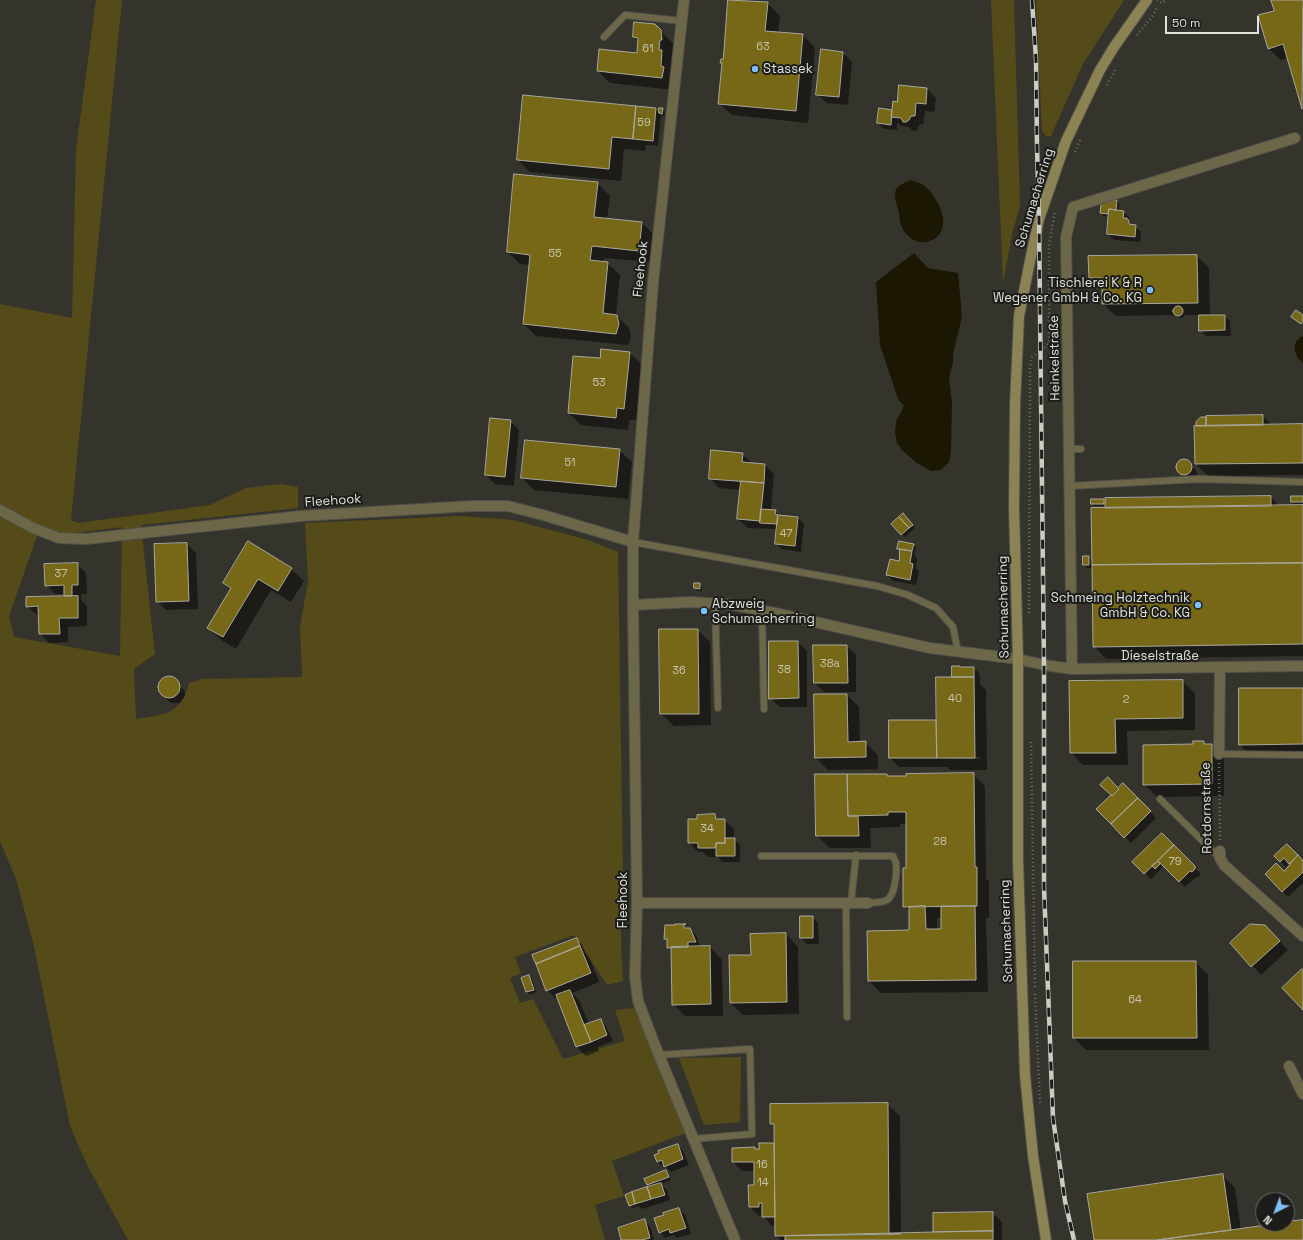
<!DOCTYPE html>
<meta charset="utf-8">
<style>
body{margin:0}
#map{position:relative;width:1303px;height:1240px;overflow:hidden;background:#35342c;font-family:"Space Grotesk",sans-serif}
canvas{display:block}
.north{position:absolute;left:1255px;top:1192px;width:40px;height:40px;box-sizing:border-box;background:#1c1c18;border:1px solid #6b6b66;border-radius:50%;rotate:222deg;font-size:11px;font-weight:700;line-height:16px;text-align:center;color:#e1e1dc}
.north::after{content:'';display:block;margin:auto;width:14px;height:18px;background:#80bdfa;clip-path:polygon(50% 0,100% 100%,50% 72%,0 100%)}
.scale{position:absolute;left:1165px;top:16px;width:94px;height:18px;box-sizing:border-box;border:2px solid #e1e1dc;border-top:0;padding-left:5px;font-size:12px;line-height:14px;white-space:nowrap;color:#e1e1dc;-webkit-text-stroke:3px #1c1c18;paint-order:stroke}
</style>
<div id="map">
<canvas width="1303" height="1240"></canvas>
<div class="north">N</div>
<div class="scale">50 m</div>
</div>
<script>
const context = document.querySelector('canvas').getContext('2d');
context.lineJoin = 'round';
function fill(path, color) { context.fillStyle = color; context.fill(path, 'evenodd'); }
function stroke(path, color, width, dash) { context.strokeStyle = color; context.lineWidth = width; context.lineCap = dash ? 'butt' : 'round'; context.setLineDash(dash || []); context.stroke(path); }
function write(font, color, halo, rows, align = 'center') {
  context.font = font + ' "Space Grotesk",sans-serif'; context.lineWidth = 4; context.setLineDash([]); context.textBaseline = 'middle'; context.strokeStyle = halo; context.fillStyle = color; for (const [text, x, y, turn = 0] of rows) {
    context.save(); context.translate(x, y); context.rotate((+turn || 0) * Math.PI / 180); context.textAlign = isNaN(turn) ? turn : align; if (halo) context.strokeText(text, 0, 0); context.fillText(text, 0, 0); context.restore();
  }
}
fill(new Path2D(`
 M96 0H122L71 520 79 523 210 505 246 488 280 484 298 487V508L141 525 155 654 134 669 136 719C165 715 181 714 189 683L203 679 302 677 300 626 308 582 305 523 461 516 513 520 588 540 618 552 623 875 621 943 623 981 607 985 574 935 515 957 521 973 510 978 520 1003 533 999 563 1059 625 1041 615 1010 635 1008 688 1132 612 1161 624 1196 595 1205 605 1240H128L87 1165 70 1126 33 942 16 879 0 841V513L37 536 9 616 14 637 120 656 122 527 67 534 38 526 0 505V304L72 318 76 150Z
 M991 0H1014L1020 206 1012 234 1003 283Z
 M1036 0H1124L1083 64 1051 136H1046L1042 131Z
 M741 1057 740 1122 704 1125 679 1058Z`), '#544b19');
fill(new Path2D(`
 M911 180C916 182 921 183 925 186 937 197 952 223 937 237 923 249 904 239 900 222 899 219 900 216 899 213 898 206 893 197 896 189 900 184 906 182 911 180Z
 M914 253 928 268 958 273 962 317 953 354V363L949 377 952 403 951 452 949 462 941 470 931 471 917 463 902 450 897 443 895 432 896 421 904 406 898 399 880 345 876 282Z
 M1303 336V363C1294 356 1290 342 1303 336Z`), '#1b1702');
fill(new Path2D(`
 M729 0 767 3 780 16 778 33 803 35 815 48 808 123 732 115 719 103 723 64 721 63 724 60Z
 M1272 0H1303V108L1288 58 1281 60 1268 48 1276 11Z
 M654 25 673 43 674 52H672L671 60 674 63V90L610 83 598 71 637 54 639 42 634 37Z
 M843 53 852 62 848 105 827 103 817 94Z
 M927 89 936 98 934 112 925 111 923 125 920 124 916 131H913L909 127 901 126 897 122V130L884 129 878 123 898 103Z
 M524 96 655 108 660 113 662 109 665 112 664 116 661 115 658 146 646 145 645 151 624 149 621 181 530 172 518 160Z
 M597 183 610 196 607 219 642 223 654 235 651 262 604 258 603 263H608L620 275 616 315 629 328 631 337 628 345 536 336 524 324 530 265 520 264 508 252Z
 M1117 201 1119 203V211L1123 212 1129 217V221L1141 232 1140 242 1114 240 1108 234 1109 216H1104L1101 213 1102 205Z
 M1197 256 1209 268 1210 316H1224L1230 321 1231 336H1206L1200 330V315H1185L1182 318H1179L1176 315 1116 316 1103 304V290L1090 277Z
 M630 353 642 365 636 420H629L628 430 581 425 569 413 601 360Z
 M1263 416 1269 422V426L1303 425V475L1208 476 1196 464Z
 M510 421 519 430 514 486 495 484 486 475Z
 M619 450 632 462 628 499 534 490 522 478Z
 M742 454 752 463 765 465 774 474 771 510 775 511 780 516 798 518 804 524 801 552 782 549 776 544 777 529 748 528 738 519 741 490 719 488 710 478Z
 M1185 460 1196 470 1197 475 1193 479 1188 480 1178 470 1177 465 1180 461Z
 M1271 497 1280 507 1297 506 1292 502 1303 497V656L1106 659 1094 646 1093 568H1087L1084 565 1089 557 1093 562 1107 509 1106 506H1095L1092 504 1103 500 1106 502Z
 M903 515 915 528 905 537 893 524Z
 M187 544 196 553 198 609 166 610 157 601Z
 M913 545 916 547 914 555 917 558 916 568 919 571 916 585 893 581 887 575 900 562 901 551 898 549Z
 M77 564 86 573 87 594H81V600L87 606V626L68 627V642L49 643 40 634 39 615H37L27 606 65 597V594H55L46 585Z
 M291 569 304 581 291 602 271 590 236 649 221 640 208 627 231 590 224 583Z
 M699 584 702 587V591H698L695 588Z
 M697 630 710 642 711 725 674 726 661 714Z
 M798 642 807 651V707H780L770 698Z
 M847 646 856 655V692H824L815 683Z
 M961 668H974L980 674V684L986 690 987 770H950L947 767H899L890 758V721H937ZM948 757H980V759H948Z
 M170 678 177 682 183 689 185 692V696L180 703H171L160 693 159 687 163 680Z
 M1182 681 1195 693V730L1127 731 1128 765H1083L1071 753 1070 682Z
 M1303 689V756L1252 757 1240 745Z
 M847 695 859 707 860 742H865L878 755V769L828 770 816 758Z
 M1204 742 1206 745H1211L1224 757V796L1157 797 1144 784 1194 745Z
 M973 774 985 786 986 879 989 881V918H986L988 992 881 993 869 981 868 932 910 931V912L904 906 908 869 907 824H900V827L870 828 871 848H830L817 836 816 775H886L888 777ZM937 918H942V930H937Z
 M1123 784 1156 818 1131 843 1098 809 1121 792Z
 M715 815 719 820H724L734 829V839L740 845V862H722L718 857H708L703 852H698L689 843Z
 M1162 834 1200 873 1201 875 1198 877H1196L1185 887 1164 866 1151 879 1134 862Z
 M1287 845 1303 862V883L1288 897 1266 874 1284 872 1292 865 1290 863 1286 867 1275 856Z
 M801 917H812L818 923 819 944H807L801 938Z
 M683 925 687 929H690L696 935 700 947H710L722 960 723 1016H685L673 1004 672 951 668 947V942L665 939Z
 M786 934 798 947 799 1014 743 1015 731 1003 752 956Z
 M1274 935 1288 950 1261 975 1231 943Z
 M577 939 582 945 586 954 589 957 599 982 572 993 579 1000 589 1024 601 1020 606 1026 613 1041 598 1047 599 1051 586 1056 577 1047 558 999H556L547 990Z
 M1196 962 1208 975 1209 1050H1086L1074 1038Z
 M529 976 532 979 536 992 530 995 527 992 522 979Z
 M887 1104 900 1116 901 1235 936 1234 934 1232 992 1213 1002 1222V1240H781L776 1236V1226H772L763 1216H759L750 1207 755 1186V1171H742L733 1162 755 1148 756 1150H760L774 1144 775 1145V1127L771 1123Z
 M677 1145 683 1151 689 1165 671 1172 666 1167 664 1168 658 1162Z
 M666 1171 671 1180 661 1184 667 1190 670 1200 642 1209 639 1206 632 1208 630 1205 650 1187 646 1180Z
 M1223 1176 1235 1188 1241 1230 1303 1221V1240H1094Z
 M679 1209 685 1215 691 1234 676 1238 674 1235 665 1238 660 1232Z
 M644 1221 650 1226 654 1240H622Z`), '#0007');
const building = new Path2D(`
 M728 0 768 2 765 31 803 34 796 111 718 104 722 63H720L721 59H723Z
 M1271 0H1303L1302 109 1283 44 1268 49 1258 15 1274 11Z
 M634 22 655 24 661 30 662 40H660L659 50H662L661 66 664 67 662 78 597 71 599 49 637 53 638 38 633 37Z
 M821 49 843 52 839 97 816 95Z
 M899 85 927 88 926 104 916 103 915 116H911L909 120 906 122H903L901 118 891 117 893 101 897 102Z
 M523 95 636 106 633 139 612 137 609 169 517 160Z
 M636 106 656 108 653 141 633 139Z
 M659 108H663L662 114 659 113Z
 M879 108 892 110 891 125 877 123Z
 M514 174 598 182 594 217 642 222 639 251 592 246 590 260 608 262 603 313 617 315 619 324 616 334 523 324 530 255 507 252Z
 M1117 200 1116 210 1109 209 1108 214 1100 213 1101 204Z
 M1109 209 1124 211 1123 218H1127L1129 221V224L1136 225 1135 237 1107 234Z
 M1197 255 1198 303 1102 304V278H1089L1088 256Z
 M1173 311a5 5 0 1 1 10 0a5 5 0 1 1-10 0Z
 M1296 310 1303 315V321L1301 324 1291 317Z
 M1199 315H1225V330L1199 331Z
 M601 349 630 352 624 409 617 408 616 418 568 413 573 356 600 358Z
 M1263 415V425L1206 426V416Z
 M1201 417H1206V426H1196V422Z
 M490 418 511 420 505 477 485 475Z
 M1303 424V463L1195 464 1194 426Z
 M525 440 620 449 616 487 521 478Z
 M711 450 743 453 742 462 765 464 764 483 709 479Z
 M1176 467a8 8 0 1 1 16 0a8 8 0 1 1-16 0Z
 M741 481 764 483 760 521 737 519Z
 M1271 496V506L1105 508V498Z
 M1291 496H1303V502H1291Z
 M1091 499H1104V504H1091Z
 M1303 505V563L1092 565 1091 508Z
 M761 509 776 510 775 514 778 515 777 524 760 523Z
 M903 513 913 525 909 528 899 517Z
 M778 515 798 517 795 546 775 544Z
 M899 517 909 528 901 535 891 524Z
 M248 541 292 568 278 591 258 579 223 637 207 628 231 588 223 583Z
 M899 541 914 544 912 551 897 549Z
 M187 543 189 601 156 602 154 544Z
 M900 549 912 551 910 563 913 564 910 580 886 575 890 559 899 561Z
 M1083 556H1089V565H1083Z
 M78 563V585H72V596H64V585L45 586 44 564Z
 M1303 563V644L1093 647 1092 565Z
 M694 583H700V589L694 588Z
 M78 596V618H59L60 634H39L38 606 26 607V597Z
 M659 629H698L699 714H660Z
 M769 641H798L799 698 769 699Z
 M813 645H847L848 683H814Z
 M952 666H960V667H974V677H952Z
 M158 687a11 11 0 1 1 22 0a11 11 0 1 1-22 0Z
 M936 677H974L975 758H937Z
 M1183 680V718L1115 719 1116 753H1070L1069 681Z
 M1239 688H1303V744L1239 745Z
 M814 694H847L848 742 866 741V757L815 758Z
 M889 720H936L937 758H889Z
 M1193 741H1204V744H1212V784L1143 785V745L1193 744Z
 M974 773 975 867H977V906L903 907V868H906V812H888V815L848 816 847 774H887V776H906V774Z
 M815 774H847L848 816H858L859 836H816Z
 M1108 777 1119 789 1112 796 1100 785Z
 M1123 783 1138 798 1111 824 1096 809 1111 795 1112 796 1119 789 1118 788Z
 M1138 798 1151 811 1124 838 1111 824Z
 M715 814 716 819H725V843H716L715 848H698V843H688V819H697V815Z
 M1162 833 1174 845 1144 874 1132 862Z
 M725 838H735V856H716V843H725Z
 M1287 844 1298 855 1289 864 1284 858 1280 862 1274 856Z
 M1174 845 1195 866V869L1192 872 1190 871 1179 882 1158 861Z
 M1298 855 1303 861V872L1282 892 1265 874 1276 863 1284 871Z
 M1158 861 1160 864 1155 869 1152 866Z
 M925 906 926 929H941V906H975L976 980 868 981 867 931 909 930V907Z
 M800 916H813V938H800Z
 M675 924H686H684V928H690L696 942H688V947L667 948V939H664L665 925H675Z
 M1250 924 1265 925 1280 941 1251 967 1230 943Z
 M786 933 787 1002 730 1003 729 955H751L750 934Z
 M577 938 580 946 536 964 532 955Z
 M580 946 591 973 546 991 536 964Z
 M710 946 711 1004 672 1005 671 947Z
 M1073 961H1196L1197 1038H1073Z
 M1302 969 1303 971V1010L1282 988Z
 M529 975 534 990 526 992 521 978Z
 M570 990 591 1042 576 1047 556 995Z
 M601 1019 607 1035 591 1042 584 1025Z
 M888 1103 889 1234 900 1233 901 1234 775 1236 774 1124H770V1104Z
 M759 1143H774L775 1217H762V1203H759V1207H749L748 1185H754V1162H732V1148L755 1147V1149H759Z
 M678 1144 683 1159 664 1167 662 1160 657 1162 654 1155 659 1153 658 1151Z
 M666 1170 669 1177 647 1185 644 1179Z
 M1223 1174 1231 1230 1157 1240H1094L1087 1194Z
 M661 1183 665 1195 651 1199 647 1187Z
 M647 1187 651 1199 635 1204 632 1192Z
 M632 1192 635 1204 629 1206 625 1195Z
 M679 1208 686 1228 670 1233 669 1229 659 1233 654 1218 664 1215 663 1213Z
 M993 1212V1231L933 1232V1213Z
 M645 1219 650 1238 642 1240H621L618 1228Z
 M1303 1220V1240H1157L1274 1224H1287V1222Z
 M993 1231V1240H785V1236Z`);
fill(building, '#766817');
stroke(building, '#a8a79d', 1);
const service = new Path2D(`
 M604 37 625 15 682 21
 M1069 449H1081
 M1069 486 1198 479 1303 482
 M633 542 877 586 908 595 936 608 953 627 958 652
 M715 603 718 708
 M762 610 764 709
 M1219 754 1303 755
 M1160 799 1220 858
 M761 856H893C894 859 896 861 896 864 897 873 895 895 887 900 882 903 873 902 868 903
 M846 903 847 1017
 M851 903 856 855
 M659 1055 750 1049 752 1134 693 1139`);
const minor = new Path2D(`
 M684 0 653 283 633 542V605L637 903 635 976 638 1001 654 1043 735 1240
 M0 510 33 528 59 538 86 539 301 516 472 506H508L543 515 633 542
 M633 605 690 602 735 605 784 615 930 648 1018 659 1044 665 1072 669 1303 666
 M1072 669 1066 237 1073 207 1295 138
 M1219 754 1220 668
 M1220 851V858L1224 865 1303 936
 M637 903H868
 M1289 1066 1303 1094`);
const secondary = new Path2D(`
 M1046 1240 1033 1156 1025 1075 1018 861V659L1014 509 1015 405 1019 316 1031 256 1039 219 1066 141 1100 70 1114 47 1147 0`);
stroke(service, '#515048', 8);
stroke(minor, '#515048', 12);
stroke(secondary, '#515048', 12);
stroke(new Path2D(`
 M1157 0 1162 3 1166 0
 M1137 35 1152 17 1157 7
 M1107 85 1116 68
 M1075 152 1081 138
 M1029 613 1030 367 1032 357 1046 347 1049 343V246L1055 211
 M1031 742 1035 987
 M1219 763 1220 842
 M1035 994 1040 1103`), '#6c6b64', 2.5, [1, 3]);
stroke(service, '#6d674a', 6);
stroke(minor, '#6d674a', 10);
stroke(secondary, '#8c8354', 10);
const rail = new Path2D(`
 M1032 0 1036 59 1037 147 1039 219 1044 665V887L1053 1118 1065 1201 1074 1240`);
stroke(rail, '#ccccc7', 4.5);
stroke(rail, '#1c1c18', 3, [9]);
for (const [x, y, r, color] of [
 [755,69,4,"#80bdfa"],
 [1150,290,4,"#80bdfa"],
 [1198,605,4,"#80bdfa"],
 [704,611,4,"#80bdfa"]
]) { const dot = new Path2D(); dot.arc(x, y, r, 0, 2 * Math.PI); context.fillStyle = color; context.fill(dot); stroke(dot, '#1c1c18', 1.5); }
write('11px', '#c6c3ab', null, [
 ["63",763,47],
 ["61",648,49],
 ["59",644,123],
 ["55",555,254],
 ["53",599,383],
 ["51",570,463],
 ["47",786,534],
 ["37",61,574],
 ["38a",830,664],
 ["38",784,670],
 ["36",679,671],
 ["40",955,699],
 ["2",1126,700],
 ["34",707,829],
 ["28",940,842],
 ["79",1175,862],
 ["64",1135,1000],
 ["16",762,1165],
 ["14",763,1183]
]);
write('13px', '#e1e1dc', '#1c1c18', [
 ["Stassek",763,69],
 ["Tischlerei K & R",1142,283,"right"],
 ["Wegener GmbH & Co. KG",1142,298,"right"],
 ["Schmeing Holztechnik",1190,598,"right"],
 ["GmbH & Co. KG",1190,613,"right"],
 ["Abzweig",712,604],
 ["Schumacherring",712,619]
], 'left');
write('13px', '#e1e1dc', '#1c1c18', [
 ["Schumacherring",1035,198,-73],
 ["Fleehook",641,269,-84],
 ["Heinkelstraße",1055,358,-91],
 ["Fleehook",333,501,-4],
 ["Schumacherring",1004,607,-91],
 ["Dieselstraße",1160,656],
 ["Rotdornstraße",1207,808,-91],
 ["Fleehook",623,900,-90],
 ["Schumacherring",1007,931,-92]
]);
</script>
